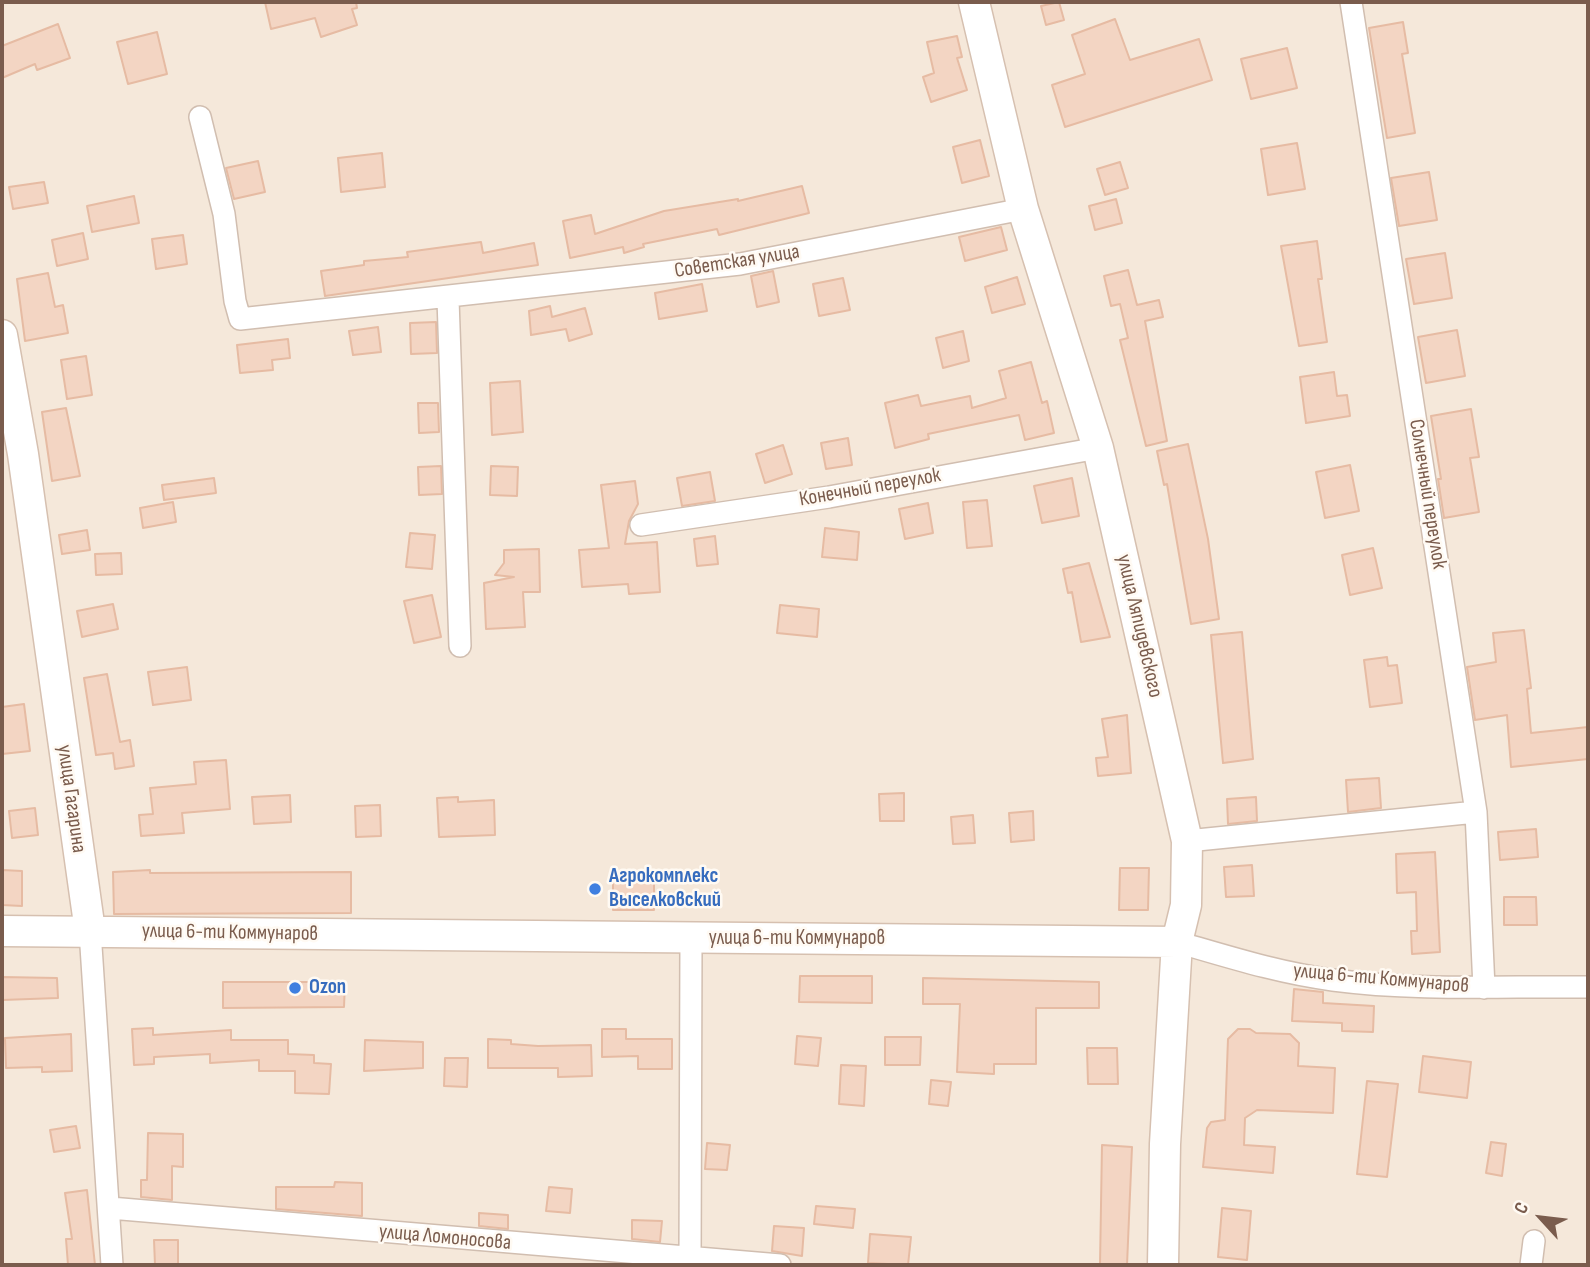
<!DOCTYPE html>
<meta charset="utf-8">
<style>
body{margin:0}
#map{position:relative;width:1590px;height:1267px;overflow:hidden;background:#fdf6ec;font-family:"Sofia Sans Condensed",sans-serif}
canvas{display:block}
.frame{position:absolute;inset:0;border:4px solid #7a5c4d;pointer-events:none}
.north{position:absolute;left:1506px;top:1183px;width:70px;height:70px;-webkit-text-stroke:5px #fffaf3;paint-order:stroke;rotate:297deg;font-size:19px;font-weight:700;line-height:28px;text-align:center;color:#7a5c4d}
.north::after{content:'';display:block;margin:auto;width:24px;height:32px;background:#7a5c4d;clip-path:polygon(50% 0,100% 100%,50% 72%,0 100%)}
</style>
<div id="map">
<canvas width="1590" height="1267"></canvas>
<div class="frame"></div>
<div class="north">С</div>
</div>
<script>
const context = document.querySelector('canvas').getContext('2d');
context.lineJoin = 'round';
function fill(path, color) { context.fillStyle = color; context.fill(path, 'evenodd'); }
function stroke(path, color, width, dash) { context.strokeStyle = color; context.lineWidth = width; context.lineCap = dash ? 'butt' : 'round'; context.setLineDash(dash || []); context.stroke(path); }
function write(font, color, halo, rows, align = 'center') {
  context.font = font + ' "Sofia Sans Condensed",sans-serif'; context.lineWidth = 5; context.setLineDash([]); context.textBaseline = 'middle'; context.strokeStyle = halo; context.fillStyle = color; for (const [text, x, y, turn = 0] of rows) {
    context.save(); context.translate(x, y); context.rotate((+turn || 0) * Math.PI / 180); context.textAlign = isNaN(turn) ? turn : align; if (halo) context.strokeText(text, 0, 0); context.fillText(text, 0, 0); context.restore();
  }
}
fill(new Path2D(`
 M2 2H1588V1265H2Z`), '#f5e8da');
const building = new Path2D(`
 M265 2H356L357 8 352 9 357 25 321 37 315 18 271 29Z
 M1059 2 1064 20 1046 25 1041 6Z
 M1115 19 1130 60 1199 39 1212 80 1065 127 1052 85 1085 74 1072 35Z
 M1403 22 1408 53 1402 54 1415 133 1387 138 1369 28Z
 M58 24 70 58 37 70 35 64 2 78V46Z
 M157 32 167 74 128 84 117 42Z
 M957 36 962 57 957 58 967 90 931 102 923 77 934 73 927 42Z
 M1287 48 1297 88 1251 99 1241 59Z
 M980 140 989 176 962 183 953 147Z
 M1297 143 1305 189 1268 195 1261 149Z
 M382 153 385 187 341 192 338 158Z
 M258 161 265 192 234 199 226 168Z
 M1120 162 1128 188 1105 195 1097 169Z
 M1429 172 1437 220 1399 226 1391 178Z
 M44 182 48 203 13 209 9 187Z
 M802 186 809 213 719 235 717 229 643 244 644 247 624 253 623 247 570 258 563 221 591 215 595 234 664 211 738 199V201Z
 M134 196 139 223 92 232 87 206Z
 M1116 199 1122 223 1095 230 1089 206Z
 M1001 227 1007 250 965 261 959 237Z
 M83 233 88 259 57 266 52 240Z
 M183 235 187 264 156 269 152 239Z
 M1317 241 1322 279H1318L1327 342 1299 346 1281 246Z
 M481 242 483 253 534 243 538 265 325 296 321 271 364 265V261L408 257 407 252Z
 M1445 253 1452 298 1414 304 1406 259Z
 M1128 270 1137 305 1159 300 1163 317 1145 321 1167 441 1146 446 1120 340 1128 338 1120 304 1111 306 1104 276Z
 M773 271 779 302 757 307 751 276Z
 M48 273 55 307 63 305 68 333 25 341 17 279Z
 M1017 277 1025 304 992 313 985 287Z
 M843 278 850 310 819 316 813 284Z
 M702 284 707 311 659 319 655 293Z
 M550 306 552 317 585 308 592 334 569 341 566 329 531 335 529 311Z
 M436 322 437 353 411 354 410 323Z
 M378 327 381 352 353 355 349 331Z
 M1457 330 1465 376 1426 383 1418 337Z
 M963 331 969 361 943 368 936 338Z
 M288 339 290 358 272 360 273 370 240 373 237 345Z
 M86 356 92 395 67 399 61 360Z
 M1031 362 1042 403 1047 401 1054 433 1025 440 1019 415 928 434 929 439 895 448 885 403 918 395 921 406 970 396 972 408 1006 398 999 371Z
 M1334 372 1337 396 1347 395 1350 416 1306 423 1300 377Z
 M520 381 523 432 492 435 490 383Z
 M418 403H438L439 432 419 433Z
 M66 408 80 476 52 481 42 412Z
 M1471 409 1479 457 1470 458 1479 512 1444 518 1438 479H1441L1431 416Z
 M848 438 852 465 826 469 821 443Z
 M1188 444 1208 539 1219 619 1191 624 1167 484 1164 485 1157 451Z
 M783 445 792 474 765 483 756 454Z
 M1350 465 1359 511 1325 518 1316 472Z
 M441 466 442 494 419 495 418 467Z
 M491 466 518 467 517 496 490 495Z
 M710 472 715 501 682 506 677 478Z
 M214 478 216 493 164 500 162 485Z
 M1072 478 1079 516 1042 523 1034 486Z
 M635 481 638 504 629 521 625 544 657 542 660 592 629 594 628 584 582 587 579 550 609 548 601 485Z
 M987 500 992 546 967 548 963 502Z
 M173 502 176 522 143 528 140 508Z
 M928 503 933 533 905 539 899 509Z
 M825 528 859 532 857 560 822 557Z
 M87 530 90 550 62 554 59 535Z
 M410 533 435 535 432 569 406 567Z
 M715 536 718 564 697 566 694 539Z
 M1373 548 1382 588 1350 595 1342 555Z
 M539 549 540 592H523L525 627 486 629 484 583 514 577 495 575 504 563V550Z
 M121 553 122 574 96 575 95 554Z
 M1089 563 1110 637 1081 642 1072 592 1068 593 1063 569Z
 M432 595 441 637 414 643 404 601Z
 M113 604 118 629 82 637 77 611Z
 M780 605 819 609 817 637 777 633Z
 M1524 630 1531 688 1527 689 1531 733 1588 727V759L1511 767 1507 715 1475 720 1467 667 1496 662 1493 633Z
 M1242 632 1253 759 1223 763 1211 635Z
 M1387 657 1388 666 1397 665 1402 703 1370 707 1364 660Z
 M187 667 191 700 153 705 148 672Z
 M107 674 120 742 130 740 134 766 115 769 113 753 96 755 84 678Z
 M24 704 30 751 2 754V707Z
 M1127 715 1131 773 1098 776 1096 758 1108 757 1102 719Z
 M226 760 230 809 182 813 184 833 141 836 139 815 153 814 150 788 196 784 194 762Z
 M1379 778 1381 808 1348 812 1346 780Z
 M904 793V821H880L879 794Z
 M290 795 291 822 254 824 252 797Z
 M458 797V802L494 800 495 835 439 837 437 798Z
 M1256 797 1257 821 1228 824 1227 799Z
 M380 805 381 836 356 837 355 806Z
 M35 808 38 835 12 838 9 811Z
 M1033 811 1034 840 1011 842 1009 813Z
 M973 815 975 843 953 844 951 817Z
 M1536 829 1538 857 1500 860 1498 832Z
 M1435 852 1440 952 1412 954 1411 931H1417L1416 892 1397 893 1396 854Z
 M1252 865 1254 896 1226 897 1224 867Z
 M1120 868H1149L1148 910H1119Z
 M2 870 22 871V906L2 905Z
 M150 870V873L351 872V913L114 914 113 872Z
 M613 872H654V910H613Z
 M1504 897H1536L1537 925H1504Z
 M800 976H872V1003L799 1002Z
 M2 977 57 978 58 998 2 1000Z
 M923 978 1099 982V1008H1036V1064H994V1074L957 1072 960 1004H923Z
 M223 982H345L344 1007 223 1008Z
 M1294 989 1323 992V1003L1374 1006 1373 1032 1342 1031V1023L1292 1021Z
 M153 1028V1035L231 1030V1040H288V1054L314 1055V1063L331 1064 329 1094 295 1093V1071H259V1060L210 1063V1054L154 1057V1064L134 1065 132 1029Z
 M602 1029H626V1039H672V1069H638V1056L602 1057Z
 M1238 1029H1250L1256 1033 1290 1034 1299 1043 1298 1066 1335 1068 1333 1113 1257 1110 1245 1118 1244 1145 1275 1147 1273 1173 1203 1167 1207 1128 1211 1122 1225 1120 1228 1039Z
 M71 1034 72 1071 42 1072V1067L6 1068 5 1038Z
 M797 1036 821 1038 818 1066 795 1064Z
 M885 1037H921L920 1065H885Z
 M488 1039 511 1040V1044L538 1046 591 1045 592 1076 558 1077V1068H488Z
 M365 1040 423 1042V1068L364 1071Z
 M1087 1048H1117L1118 1084H1088Z
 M1423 1056 1471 1062 1467 1098 1419 1092Z
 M445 1058H468L467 1087 444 1086Z
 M841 1065 866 1066 864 1106 839 1104Z
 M931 1080 951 1082 948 1106 929 1104Z
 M1367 1081 1398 1084 1387 1177 1357 1174Z
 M76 1126 80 1148 54 1152 50 1130Z
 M148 1133 183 1134V1167L172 1166V1200L141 1197V1180H147Z
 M1491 1142 1506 1144 1502 1176 1486 1173Z
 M707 1143 730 1145 727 1170 705 1169Z
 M1102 1145 1132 1147 1127 1265H1100Z
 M335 1182 362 1183V1216L276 1209V1187H334Z
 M549 1187 572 1189 570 1213 546 1211Z
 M87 1190 95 1265H68L66 1239H72L65 1193Z
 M816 1206 855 1209 853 1228 814 1224Z
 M1222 1208 1251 1211 1247 1260 1218 1257Z
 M479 1213 508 1215V1229L479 1226Z
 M632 1220 662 1221 660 1242 632 1239Z
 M774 1226 804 1228 802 1256 772 1251Z
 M870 1234 911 1237 908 1265 868 1263Z
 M154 1240H178V1265H155Z`);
fill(building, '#f3d5c3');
stroke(building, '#e6bba3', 2);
const street = new Path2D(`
 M1351 2 1476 812 1484 988
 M200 117 224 214 235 301 240 319 740 264 1023 209
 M448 299 460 646
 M641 525 829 497 1098 448
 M1187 841 1476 812
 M90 931 112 1265
 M1177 942C1229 957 1279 973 1333 980 1417 991 1503 986 1588 987
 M110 1208 780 1265
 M690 1265 691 938
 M1531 1265 1534 1241`);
const secondary = new Path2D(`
 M974 2 1023 209 1098 448 1187 841 1186 905 1177 942 1165 1144 1163 1265
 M2 335 23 454 90 931
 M2 931 1177 942`);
stroke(street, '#d1beb0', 24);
stroke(secondary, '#d6c0b0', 33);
stroke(street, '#fff', 21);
stroke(secondary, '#fff', 30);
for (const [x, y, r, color] of [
 [595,889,7,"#3f7fe0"],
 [295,988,7,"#3f7fe0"]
]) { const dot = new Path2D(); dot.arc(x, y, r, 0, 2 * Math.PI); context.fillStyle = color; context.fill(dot); stroke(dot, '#fffaf3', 2.5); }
write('21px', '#7a5c4d', '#fffaf3', [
 ["Советская улица",737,262,-9],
 ["Конечный переулок",870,488,-10],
 ["Солнечный переулок",1427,494,81],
 ["улица Ляпидевского",1139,626,77],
 ["улица Гагарина",71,799,82],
 ["улица 6-ти Коммунаров",230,933,1],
 ["улица 6-ти Коммунаров",797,939],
 ["улица 6-ти Коммунаров",1381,979,5],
 ["улица Ломоносова",445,1238,5]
]);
write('bold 21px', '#366cbe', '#fffaf3', [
 ["Агрокомплекс",609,877],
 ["Выселковский",609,901],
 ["Ozon",309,988]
], 'left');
</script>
